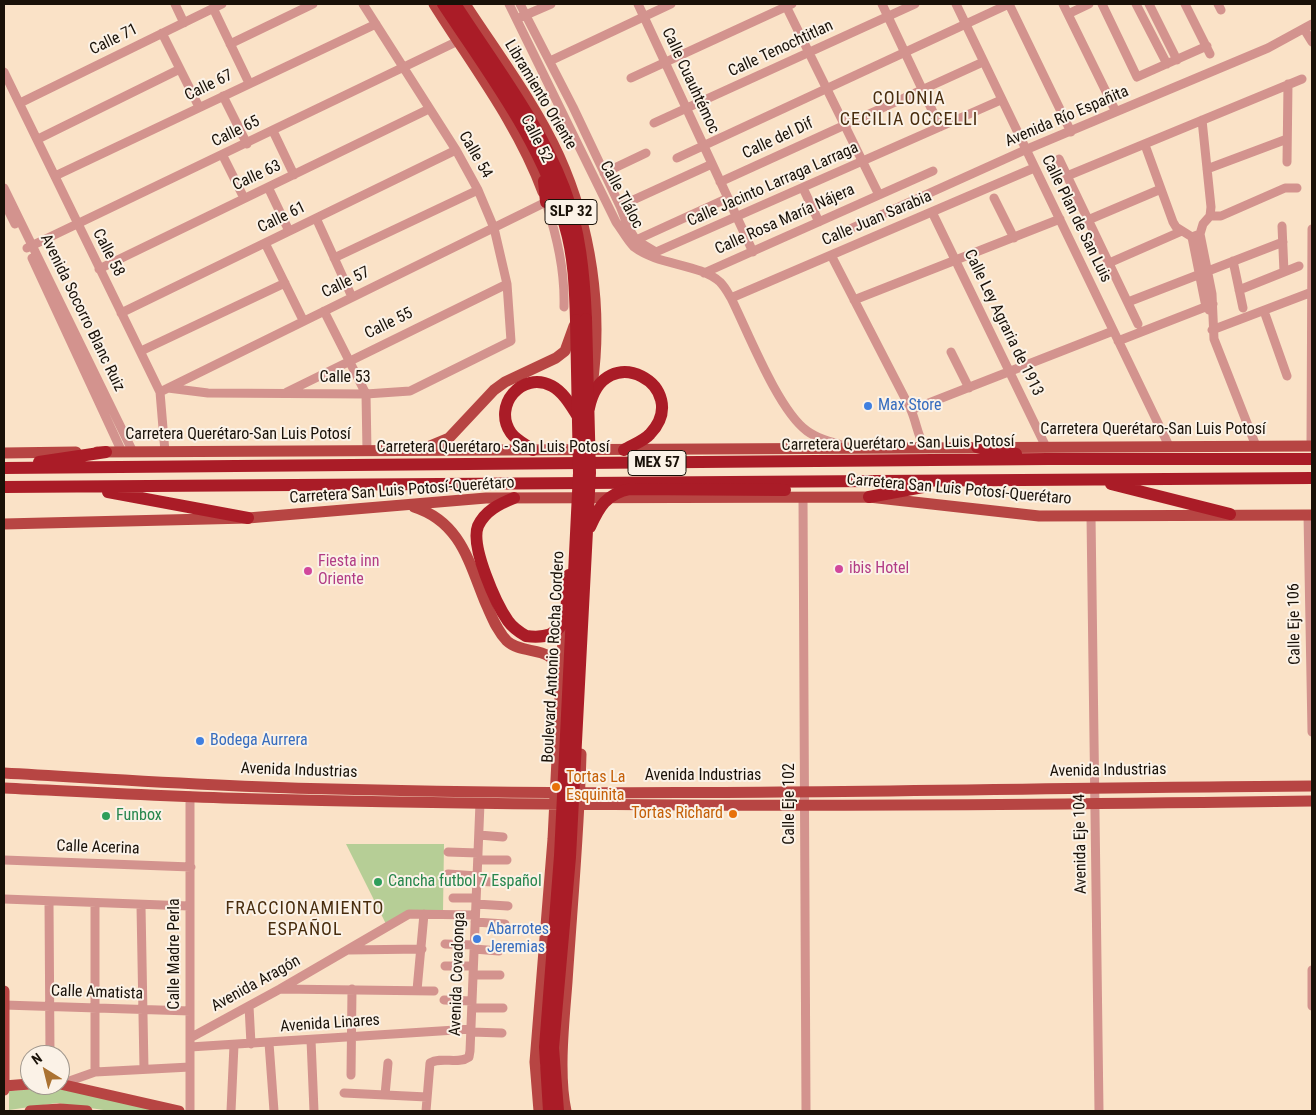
<!DOCTYPE html>
<meta charset="utf-8">
<style>
body{margin:0}
#map{position:relative;width:1316px;height:1115px;overflow:hidden;background:#fae2c7;font-family:"Roboto Condensed",sans-serif}
canvas{display:block}
.frame{position:absolute;inset:0;border:5px solid #191108;pointer-events:none}
.north{position:absolute;left:20px;top:1045px;width:50px;height:50px;box-sizing:border-box;background:#fbf2e7;border:1px solid #a1988e;border-radius:50%;rotate:324deg;font-size:14px;font-weight:700;line-height:20px;text-align:center;color:#191108}
.north::after{content:'';display:block;margin:auto;width:18px;height:22px;background:#ab7231;clip-path:polygon(50% 0,100% 100%,50% 72%,0 100%)}
</style>
<div id="map">
<canvas width="1316" height="1115"></canvas>
<div class="frame"></div>
<div class="north">N</div>
</div>
<script>
const context = document.querySelector('canvas').getContext('2d');
context.lineJoin = 'round';
function fill(path, color) { context.fillStyle = color; context.fill(path, 'evenodd'); }
function stroke(path, color, width, dash) { context.strokeStyle = color; context.lineWidth = width; context.lineCap = dash ? 'butt' : 'round'; context.setLineDash(dash || []); context.stroke(path); }
function write(font, color, halo, rows, align = 'center') {
  context.font = font + ' "Roboto Condensed",sans-serif'; context.lineWidth = 4; context.setLineDash([]); context.textBaseline = 'middle'; context.strokeStyle = halo; context.fillStyle = color; for (const [text, x, y, turn = 0] of rows) {
    context.save(); context.translate(x, y); context.rotate((+turn || 0) * Math.PI / 180); context.textAlign = isNaN(turn) ? turn : align; if (halo) context.strokeText(text, 0, 0); context.fillText(text, 0, 0); context.restore();
  }
}
fill(new Path2D(`
 M346 844H444L443 912 407 911 386 924Z
 M55 1088 166 1111H110L57 1103 9 1110V1091Z`), '#b6ce96');
stroke(new Path2D(`
 M175 4 184 23
 M509 4 616 222C622 230 627 240 634 247 659 266 699 263 720 282 725 287 728 293 731 298 748 332 778 410 807 431 818 439 833 443 846 446
 M520 4 573 107 620 206 628 227 636 240 656 252 1001 100
 M638 4 753 252
 M785 4 879 195
 M882 4 940 127
 M956 4 1169 446
 M1009 4 1071 132
 M1063 4 1116 112
 M1102 4 1137 77 1207 46
 M1136 4 1167 64
 M1149 4 1177 60
 M1185 4 1210 54
 M1218 4 1221 10
 M213 8 249 83
 M1068 14 1089 4
 M521 17 551 4
 M1304 29 1312 42
 M162 33 199 107
 M230 44 313 4
 M550 61 671 4
 M4 72 160 392 165 452
 M631 78 792 4
 M223 96 247 144
 M20 103 222 4
 M1202 120 1211 207 1210 216
 M654 123 915 4
 M273 131 294 175
 M38 139 180 69
 M1145 145 1173 222 1176 227 1192 237 1200 234
 M223 156 244 198
 M677 158 1009 4
 M1059 159 1138 324
 M1287 162 1288 84
 M1207 169 1287 139
 M604 173 646 153
 M55 176 376 24
 M1067 176 1302 79
 M720 182 983 62
 M268 187 289 231
 M4 188 133 452
 M803 188 819 222
 M994 198 1014 238
 M4 202 15 224
 M620 206 712 164
 M932 212 1046 447
 M1210 216 1203 224 1200 234 1212 294 1214 339 1256 446
 M1210 216H1221L1285 188H1297
 M316 218 352 297
 M1088 220 1161 189
 M1282 226 1284 272
 M832 237 1025 150 1268 48 1312 24
 M1192 237 1205 302 1209 310
 M265 243 303 320
 M634 243 636 240 728 198
 M27 248 458 41
 M831 255 911 410C917 424 917 434 925 448
 M32 258 122 452
 M334 258 478 190
 M1233 261 1243 308
 M1109 263 1182 231
 M99 269 429 109
 M704 273 933 171
 M1239 290 1299 266
 M731 298 1034 168
 M854 300 1060 219
 M1128 302 1283 242
 M324 311 366 394 367 451
 M1264 311 1287 376
 M121 313 456 150
 M1212 330 1312 292
 M1118 341 1213 304
 M141 351 285 283
 M951 352 969 388
 M168 388 208 393 366 394 410 391 511 341 507 284 494 228 478 190 456 150 363 4
 M160 392 546 202C557 238 565 270 564 307
 M287 392 507 284
 M911 410 1113 331
 M1311 446 1312 229
 M803 497 806 1111
 M1308 515 1312 732
 M1091 516 1099 1111
 M190 796V1111
 M479 835 503 837
 M448 852 478 853
 M4 860 191 867
 M478 860H507
 M448 874 477 876
 M477 881 508 883
 M453 898H476
 M4 899 189 906
 M49 902 50 1055
 M95 904V1072
 M476 904 508 906
 M141 906 144 1069
 M475 922 505 924
 M445 944 474 945
 M474 949 499 951
 M349 950 422 949
 M445 966H473
 M1312 970V1006
 M473 975H500
 M280 989 434 991
 M417 990 424 914
 M444 1000 472 1001
 M4 1005 190 1011
 M249 1006 251 1044
 M472 1008H503
 M471 1032 502 1033
 M190 1038 280 989 409 914 475 915
 M311 1040 314 1111
 M269 1043 274 1111
 M190 1047 471 1029
 M351 1075 352 989
 M61 1084 95 1072 190 1067
 M344 1093 427 1097
 M385 1095 388 1063
 M231 1111 234 1045
 M426 1111 430 1063C442 1056 458 1065 469 1057L470 1051 480 803`), '#d3938e', 9);
stroke(new Path2D(`
 M434 4C472 65 518 124 543 192
 M465 4C497 53 534 102 559 156 591 227 603 309 592 386
 M425 448 449 438 494 390 505 382 556 358 565 351 574 326
 M97 452 1312 446
 M4 453 76 452
 M414 507C461 522 469 563 486 604 492 617 497 631 507 641 523 656 554 644 558 672
 M4 524 248 518 486 498 869 497 1039 516 1312 515
 M4 773C113 779 223 787 332 789 659 798 986 788 1312 786
 M4 788C89 792 175 797 260 799 610 808 962 806 1312 801
 M4 991V1090
 M60 1084 179 1111
 M4 1086 30 1084
 M30 1111 60 1109 87 1111
 M539 1111 535 1062 553 839 564 620
 M566 1111C558 1074 564 1021 567 982 572 906 579 830 581 754`), '#b74543', 11);
stroke(new Path2D(`
 M443 4C489 74 543 144 565 226 574 256 575 288 576 320
 M455 4C493 63 539 122 564 188 580 230 584 274 586 319
 M544 181 546 202
 M589 408C604 336 694 387 650 434 644 441 632 445 624 450
 M977 447 1016 454
 M533 450C526 445 516 440 511 433 492 406 522 370 552 386 563 392 570 404 577 415
 M39 462 106 452
 M4 468 1048 459H1312
 M1111 484 1230 514
 M4 487 1312 478
 M108 492 248 518
 M869 497 923 487
 M514 498C499 504 485 511 478 526 470 546 496 604 508 621 513 628 519 632 526 636 572 642 565 609 569 575`), '#aa1c27', 12);
stroke(new Path2D(`
 M590 527C599 507 606 494 630 489L785 490
 M549 1111 545 1047 560 856 579 473 576 320
 M558 1111 553 1048 570 857 590 473 586 319`), '#aa1c27', 12);
for (const [x, y, r, color] of [
 [868,406,5,"#3f7fe0"],
 [839,569,5,"#d1479c"],
 [308,571,5,"#d1479c"],
 [200,741,5,"#3f7fe0"],
 [556,787,5,"#e8710a"],
 [733,814,5,"#e8710a"],
 [106,816,5,"#2e9e5b"],
 [378,882,5,"#2e9e5b"],
 [477,939,5,"#3f7fe0"]
]) { const dot = new Path2D(); dot.arc(x, y, r, 0, 2 * Math.PI); context.fillStyle = color; context.fill(dot); stroke(dot, '#fbf2e7', 2); }
for (const [x, y, w] of [
 [571,212,52],
 [657,463,58]
]) { const box = new Path2D(); box.roundRect(x - w / 2, y - 12.5, w, 25, 4); context.fillStyle = '#fbf2e7'; context.fill(box); stroke(box, '#191108', 1); }
write('bold 15px', '#191108', null, [
 ["SLP 32",571,212],
 ["MEX 57",657,463]
]);
write('16px', '#191108', '#fbf2e7', [
 ["Calle 71",114,40,-26],
 ["Calle Tenochtitlan",781,49,-25],
 ["Calle Cuauhtémoc",690,81,65],
 ["Calle 67",209,86,-26],
 ["Libramiento Oriente",540,95,59],
 ["Avenida Río Españita",1067,117,-23],
 ["Calle 65",236,132,-26],
 ["Calle 52",536,139,63],
 ["Calle del Dif",778,139,-25],
 ["Calle 54",475,155,60],
 ["Calle 63",257,176,-25],
 ["Calle Jacinto Larraga Larraga",773,185,-24],
 ["Calle Tláloc",621,195,62],
 ["Calle 61",282,218,-26],
 ["Calle Juan Sarabia",877,219,-23],
 ["Calle Plan de San Luis",1076,219,64],
 ["Calle Rosa María Nájera",785,220,-24],
 ["Calle 58",108,253,63],
 ["Calle 57",346,283,-26],
 ["Avenida Socorro Blanc Ruiz",82,313,64],
 ["Calle Ley Agraria de 1913",1003,323,64],
 ["Calle 55",389,324,-26],
 ["Calle 53",345,378],
 ["Carretera Querétaro-San Luis Potosí",1153,430],
 ["Carretera Querétaro-San Luis Potosí",238,435],
 ["Carretera Querétaro - San Luis Potosí",898,444,-1],
 ["Carretera Querétaro - San Luis Potosí",493,448],
 ["Carretera San Luis Potosí-Querétaro",959,490,5],
 ["Carretera San Luis Potosí-Querétaro",402,491,-4],
 ["Calle Eje 106",1295,624,-91],
 ["Boulevard Antonio Rocha Cordero",554,657,-87],
 ["Avenida Industrias",299,771,2],
 ["Avenida Industrias",1108,771,-1],
 ["Avenida Industrias",703,776],
 ["Calle Eje 102",790,804,-90],
 ["Avenida Eje 104",1081,844,-91],
 ["Calle Acerina",98,848,2],
 ["Calle Madre Perla",175,954,-90],
 ["Avenida Covadonga",458,974,-88],
 ["Avenida Aragón",256,984,-29],
 ["Calle Amatista",97,993,2],
 ["Avenida Linares",330,1024,-4]
]);
write('16px', '#366cbe', '#fbf2e7', [
 ["Max Store",878,406],
 ["Bodega Aurrera",210,741],
 ["Abarrotes",487,930],
 ["Jeremias",487,948]
], 'left');
write('16px', '#b23c85', '#fbf2e7', [
 ["Fiesta inn",318,562],
 ["Oriente",318,580],
 ["ibis Hotel",849,569]
], 'left');
write('16px', '#c56008', '#fbf2e7', [
 ["Tortas La",566,778],
 ["Esquinita",566,796],
 ["Tortas Richard",723,814,"right"]
], 'left');
write('16px', '#27864d', '#fbf2e7', [
 ["Funbox",116,816],
 ["Cancha futbol 7 Español",388,882]
], 'left');
context.letterSpacing = '1px';
write('18px', '#492d0e', '#fbf2e7', [
 ["COLONIA",909,99],
 ["CECILIA OCCELLI",909,120],
 ["FRACCIONAMIENTO",305,909],
 ["ESPAÑOL",305,930]
]);
context.letterSpacing = '0px';
</script>
